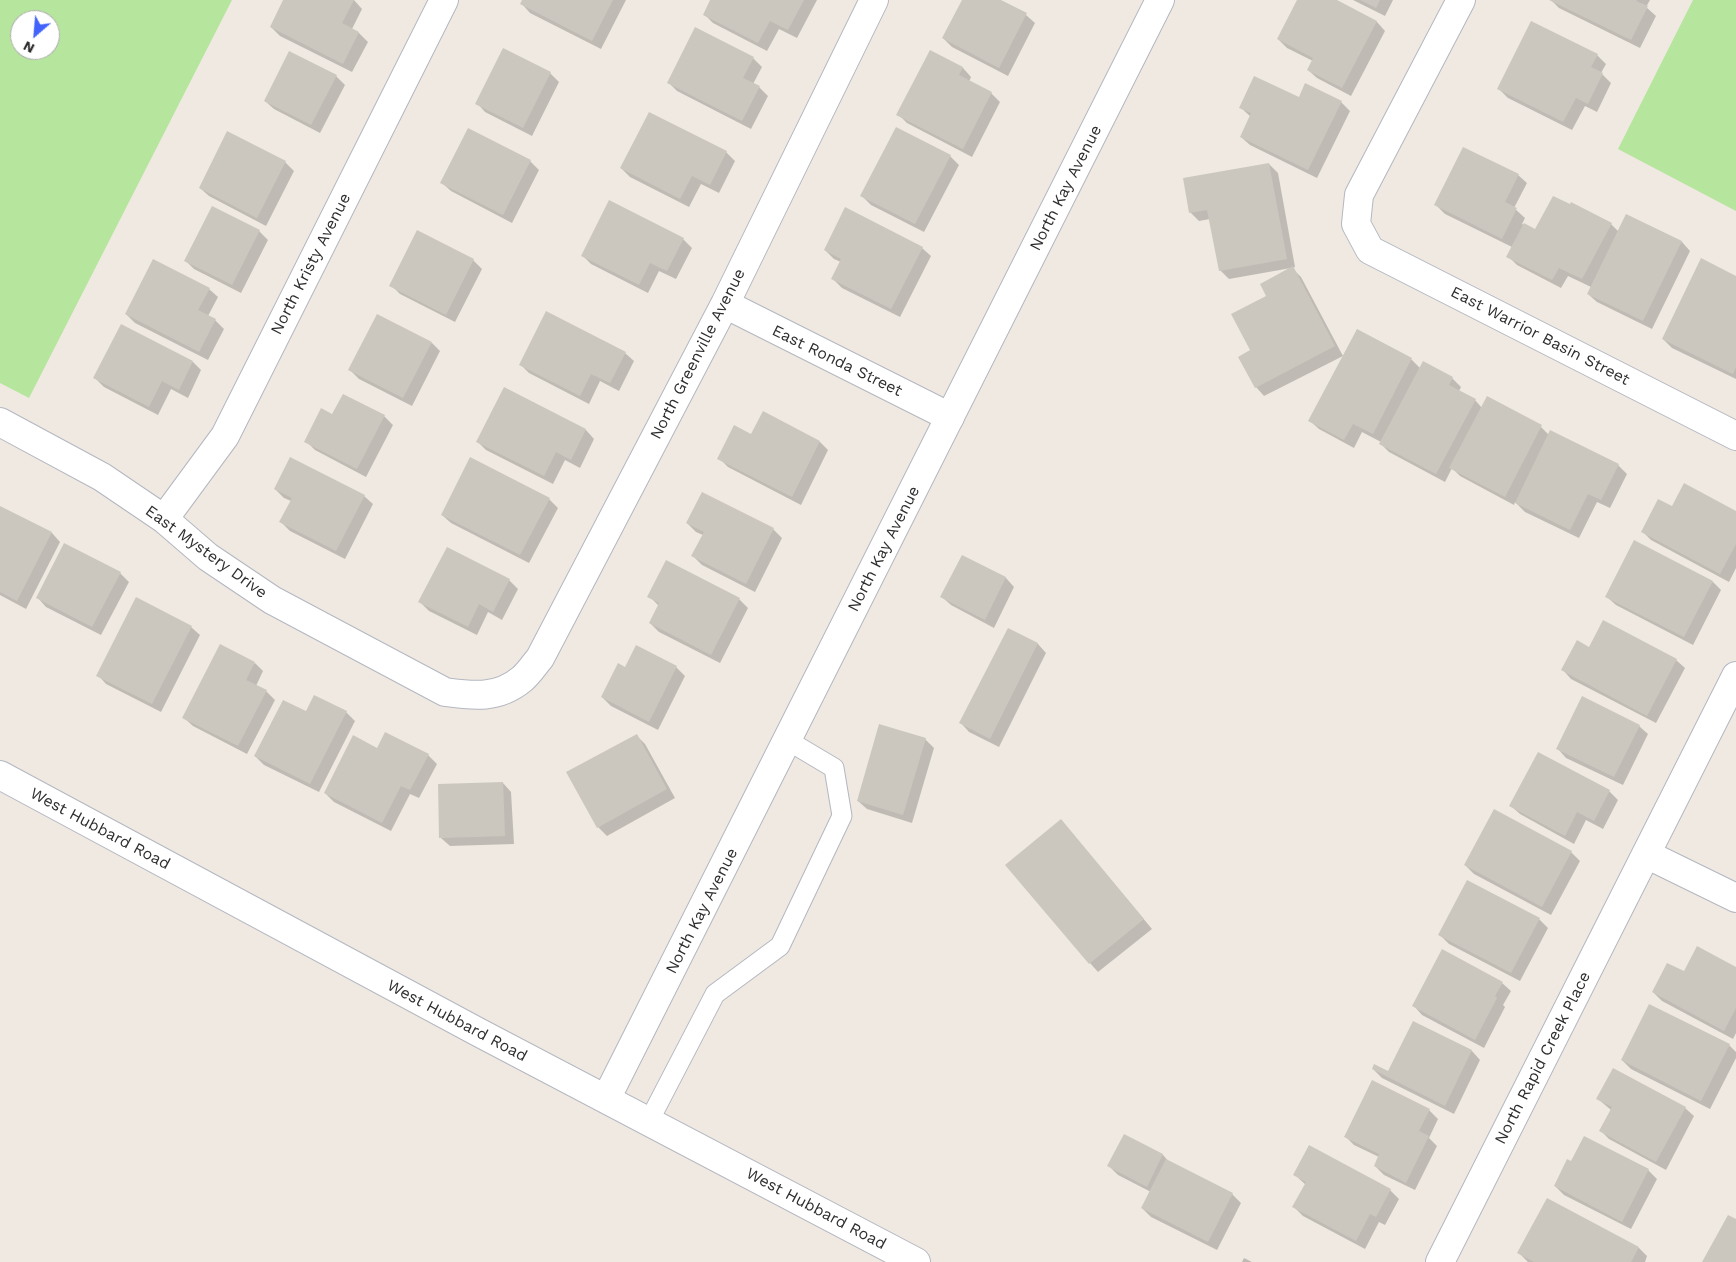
<!DOCTYPE html>
<style>
body{margin:0}
#map{position:relative;width:1736px;height:1262px;overflow:hidden;background:#efe9e1;font-family:"Work Sans",sans-serif}
canvas{display:block}
.north{position:absolute;left:10px;top:10px;width:50px;height:50px;box-sizing:border-box;background:#fff;border:1px solid #ababab;border-radius:50%;rotate:207deg;font-size:14px;font-weight:700;line-height:20px;text-align:center;color:#2e2e2e}
.north::after{content:'';display:block;margin:auto;width:18px;height:22px;background:#4264fb;clip-path:polygon(50% 0,100% 100%,50% 72%,0 100%)}
</style>
<div id="map">
<canvas width="1736" height="1262"></canvas>
<div class="north">N</div>
</div>
<script>
const context = document.querySelector('canvas').getContext('2d');
context.lineJoin = 'round';
function fill(path, color) { context.fillStyle = color; context.fill(path, 'evenodd'); }
function stroke(path, color, width, dash) { context.strokeStyle = color; context.lineWidth = width; context.lineCap = dash ? 'butt' : 'round'; context.setLineDash(dash || []); context.stroke(path); }
function write(font, color, halo, rows, align = 'center') {
  context.font = font + ' "Work Sans",sans-serif'; context.lineWidth = 4; context.setLineDash([]); context.textBaseline = 'middle'; context.strokeStyle = halo; context.fillStyle = color; for (const [text, x, y, turn = 0] of rows) {
    context.save(); context.translate(x, y); context.rotate((+turn || 0) * Math.PI / 180); context.textAlign = isNaN(turn) ? turn : align; if (halo) context.strokeText(text, 0, 0); context.fillText(text, 0, 0); context.restore();
  }
}
fill(new Path2D(`
 M0 0H232L29 398 0 383ZM20 20H50V50H20Z
 M1693 0H1736V211L1618 149Z`), '#b6e59e');
fill(new Path2D(`
 M285 0H354L362 9 352 29 359 33 368 42 352 72 280 36 271 27Z
 M524 0H626L601 49 530 13 522 4Z
 M712 0H817L797 38 779 29 767 51 713 23 704 14Z
 M963 0H998L1026 15 1035 23 1008 76 952 47 943 38Z
 M1299 0H1334L1377 22 1385 31 1351 96 1317 78 1308 70 1313 61 1287 48 1278 39Z
 M1353 0H1393L1385 16Z
 M1551 0H1650L1646 7 1656 16 1640 48 1559 8Z
 M930 51 963 68 971 77 969 82 991 93 1000 102 972 157 907 123 898 114Z
 M1597 55 1606 64 1601 73 1611 83 1597 112 1585 106 1572 130 1508 98 1499 89Z
 M753 58 762 67 753 84 759 87 768 96 751 129 677 91 669 83Z
 M550 73 559 82 532 136 485 112 477 103Z
 M336 76 345 85 320 133 274 109 265 101Z
 M1299 99 1341 102 1350 111 1317 178 1250 145 1241 137 1251 117 1240 107Z
 M726 152 735 161 719 193 701 184 689 207 630 177 621 168Z
 M950 156 959 165 924 232 871 205 862 196Z
 M530 161 539 170 512 223 451 191 442 183Z
 M285 162 294 171 266 226 209 196 200 188Z
 M1269 164 1278 173 1295 267 1292 268 1301 277 1343 356 1264 396 1256 387 1252 351 1268 296 1291 268 1229 279 1220 270 1210 219 1199 221 1190 212Z
 M1518 175 1527 183 1514 208 1525 218 1522 224 1536 231 1611 224 1618 231 1626 215 1682 242 1690 251 1652 329 1597 302 1588 294 1591 287 1568 276 1561 288 1517 265 1508 256 1512 247 1445 214 1436 205Z
 M259 231 268 240 241 293 194 269 185 260Z
 M418 232 473 260 482 269 455 322 400 294 391 285Z
 M683 239 692 248 676 279 659 271 648 293 591 264 583 256Z
 M922 248 931 256 900 317 842 288 833 279 841 262 834 259 825 250Z
 M1736 277V379L1672 348 1663 339Z
 M209 289 218 297 208 316 215 320 224 329 208 360 135 323 126 314Z
 M1357 330 1411 359 1420 368 1452 378 1461 387 1459 391 1475 400 1482 408 1541 427 1549 435 1618 465 1627 474 1610 508 1597 502 1579 538 1525 512 1515 502 1514 505 1460 476 1452 468 1445 482 1389 452 1380 443 1381 442 1362 432 1354 448 1319 429 1310 421Z
 M432 343 440 351 412 406 359 379 350 370Z
 M625 353 634 361 619 391 600 381 589 404 529 373 520 364Z
 M193 362 201 370 188 398 171 389 158 415 104 387 95 378Z
 M504 389 586 430 594 439 580 468 565 460 553 484 486 450 477 441Z
 M333 416H384L393 425 366 477 315 450 306 441Z
 M751 436 820 442 828 450 801 505 728 467 719 458Z
 M275 489 364 496 373 504 345 559 290 531 281 522 291 501 284 498Z
 M702 493 773 529 782 538 755 592 702 565 693 556 703 535 696 532 687 523Z
 M549 499 558 508 529 563 451 523 442 515Z
 M0 507 52 533 60 542 26 609 0 595Z
 M1672 508 1736 512V568L1729 582 1651 540 1642 531Z
 M962 556 1006 578 1014 587 994 628 951 605 942 597Z
 M120 573 129 582 101 635 46 607 38 598Z
 M509 580 518 589 502 620 488 612 477 635 429 611 420 602Z
 M1713 582 1721 590 1693 645 1616 605 1607 597Z
 M649 596 739 599 748 608 720 663 659 632 650 623 659 606Z
 M191 627 200 635 161 712 106 684 98 675Z
 M1008 629 1038 644 1046 653 999 747 969 732 961 723Z
 M1590 648 1676 660 1685 668 1656 723 1571 679 1563 670Z
 M255 663 263 671 256 686 266 691 275 700 247 754 193 726 184 718Z
 M676 667 685 676 658 730 611 706 602 697 626 669Z
 M346 712 355 721 319 792 264 765 255 756 306 713Z
 M1639 726 1648 734 1623 785 1566 758 1558 749Z
 M636 735 645 744 675 798 607 836 598 827Z
 M925 739 934 748 912 823 867 809 858 801Z
 M378 749 428 755 437 764 419 798 410 794 391 831 334 802 325 793Z
 M503 783 511 792 514 844 450 846 441 838Z
 M1609 791 1618 800 1603 829 1586 820 1574 844 1520 814 1511 806Z
 M1061 820 1152 929 1098 972 1090 963Z
 M1571 852 1580 861 1551 915 1474 874 1465 865Z
 M1539 919 1548 928 1520 981 1449 944 1440 935Z
 M1736 968V1033L1733 1039 1662 1001 1653 992 1684 973Z
 M1502 983 1511 991 1503 1005 1505 1007 1484 1048 1422 1015 1414 1006Z
 M1413 1023 1472 1051 1480 1060 1454 1114 1382 1078 1373 1069 1389 1072Z
 M1729 1045 1736 1052V1058L1710 1109 1631 1069 1622 1060Z
 M1598 1099 1685 1108 1694 1116 1666 1170 1609 1139 1601 1131 1611 1110Z
 M1429 1110 1438 1119 1429 1138 1437 1146 1415 1190 1384 1175 1375 1166 1379 1157 1354 1145 1345 1136Z
 M1124 1136 1163 1155 1170 1163 1232 1194 1241 1203 1217 1250 1151 1217 1142 1208 1151 1192 1118 1175 1109 1166Z
 M1584 1138 1648 1170 1657 1179 1631 1229 1564 1195 1555 1186 1572 1162Z
 M1295 1175 1390 1190 1399 1199 1385 1225 1379 1222 1365 1249 1303 1216 1294 1207 1306 1185Z
 M1639 1248 1647 1256 1645 1262H1528L1519 1253Z
 M1244 1258 1252 1262H1242Z`), '#0003');
fill(new Path2D(`
 M283 0H354L342 23 359 32 343 64 270 27Z
 M522 0H613L592 41 520 4Z
 M710 0H804L788 30 770 21 758 43 703 15Z
 M962 0H1001L1027 13 999 68 942 38Z
 M1297 0H1337L1377 21 1342 88 1307 70 1313 58 1277 39Z
 M1360 0H1380L1376 8Z
 M1549 0H1637L1636 1 1648 6 1631 40Z
 M1531 21 1598 54 1591 67 1603 73 1588 104 1576 98 1563 122 1497 89Z
 M695 27 754 57 743 78 760 86 742 121 667 83Z
 M503 48 551 72 523 128 475 104Z
 M930 50 963 67 959 75 992 92 963 149 896 115Z
 M289 51 337 75 311 125 264 101Z
 M1254 76 1299 97 1305 83 1342 101 1308 170 1240 137 1251 113 1239 108Z
 M649 112 727 151 710 185 692 176 680 199 620 168Z
 M896 127 951 155 915 224 860 196Z
 M468 128 531 160 503 215 440 183Z
 M227 131 286 161 257 218 199 188Z
 M1463 147 1519 174 1505 202 1517 208 1502 239 1434 205Z
 M1269 163 1287 259 1219 271 1207 210 1189 213 1183 178Z
 M1553 196 1570 204 1571 202 1612 223 1582 279 1559 268 1552 280 1506 257 1524 223 1535 229Z
 M609 200 684 238 667 271 650 263 639 285 581 256Z
 M212 206 260 230 232 285 184 261Z
 M845 207 923 247 891 309 831 279 841 259 824 250Z
 M1626 214 1682 241 1643 321 1587 294Z
 M417 230 474 259 446 315 389 286Z
 M1701 258 1736 276V367L1733 374 1662 339Z
 M153 259 210 288 198 310 216 319 199 352 125 314Z
 M1293 266 1335 346 1255 388 1238 357 1250 350 1231 314 1266 296 1260 284Z
 M546 311 626 352 610 383 591 374 580 396 519 365Z
 M377 314 432 342 403 398 348 370Z
 M121 324 193 361 179 390 162 381 149 407 93 378Z
 M1357 329 1412 358 1373 434 1353 424 1344 440 1308 421Z
 M1423 361 1453 377 1449 385 1476 399 1436 474 1379 444Z
 M504 387 586 429 571 460 556 452 544 476 476 442Z
 M343 394 385 415 357 469 304 442 321 408 332 414Z
 M1487 396 1542 425 1505 497 1449 468Z
 M763 411 820 441 792 497 717 459 734 425 751 434Z
 M1550 430 1619 464 1601 500 1588 494 1570 530 1515 503Z
 M290 457 365 495 336 551 279 522 292 498 274 489Z
 M470 457 550 498 520 555 441 515Z
 M1684 483 1736 511V544L1720 574 1641 532 1658 499 1672 506Z
 M702 492 774 528 746 584 691 556 704 532 686 523Z
 M0 506 52 532 17 601 0 592Z
 M1634 540 1713 581 1684 637 1605 597Z
 M64 543 121 572 92 627 36 598Z
 M447 547 510 579 493 612 479 604 468 627 418 602Z
 M962 555 1006 577 985 620 940 597Z
 M666 560 740 598 711 655 649 623 659 603 647 597Z
 M136 597 192 626 152 704 96 676Z
 M1603 620 1677 659 1647 716 1561 670 1577 640 1589 647Z
 M1008 628 1038 643 990 739 959 723Z
 M220 644 255 662 246 680 267 690 238 746 182 718Z
 M636 645 677 666 649 722 601 697 618 663 625 667Z
 M314 695 347 711 310 784 254 756 283 700 306 711Z
 M1582 696 1640 725 1614 777 1556 749Z
 M879 724 926 738 903 815 857 801Z
 M385 732 429 754 410 790 401 786 382 823 324 793 353 735 377 748Z
 M637 734 667 789 597 828 566 772Z
 M1538 752 1610 790 1594 821 1577 812 1565 836 1509 806Z
 M503 782 505 836 439 838 438 784Z
 M1494 809 1572 851 1542 907 1464 865Z
 M1061 819 1144 919 1089 964 1005 865Z
 M1467 880 1540 918 1511 973 1438 935Z
 M1697 946 1736 967V1008L1724 1031 1652 992 1667 963 1684 971Z
 M1442 949 1503 982 1495 996 1497 998 1475 1040 1412 1006Z
 M1649 1004 1730 1044 1701 1101 1621 1060Z
 M1413 1021 1472 1050 1445 1106 1372 1069 1374 1064 1388 1071Z
 M1613 1068 1686 1107 1656 1162 1599 1131 1612 1107 1596 1099Z
 M1372 1080 1430 1109 1419 1131 1429 1136 1406 1183 1374 1166 1379 1154 1344 1137Z
 M1124 1134 1163 1154 1147 1187 1107 1166Z
 M1584 1136 1649 1169 1622 1222 1554 1186 1567 1159 1571 1161Z
 M1309 1145 1391 1189 1376 1217 1370 1214 1356 1241 1292 1207 1306 1182 1293 1175Z
 M1166 1159 1233 1193 1208 1242 1141 1208Z
 M1547 1198 1639 1247 1631 1262H1534L1517 1253Z
 M1728 1215 1736 1219V1262H1702Z`), '#cbc7bf');
const lane = new Path2D(`
 M649 1121 715 994 780 946 842 816 834 768 787 740`);
const street = new Path2D(`
 M1461 0 1359 195 1356 224 1370 250 1736 436
 M725 304 950 417
 M0 422 102 477 164 519 208 557 272 600 445 692C474 696 498 699 522 679 529 673 534 665 540 658L725 304 874 0
 M164 519 225 436 444 0
 M1646 854 1736 898
 M1440 1262 1736 676`);
const secondary = new Path2D(`
 M0 775 478 1032 916 1262
 M606 1099 1160 0`);
stroke(lane, '#b4b7c1', 21);
stroke(street, '#b4b7c1', 30);
stroke(secondary, '#b4b7c1', 30);
stroke(lane, '#fff', 19);
stroke(street, '#fff', 28);
stroke(secondary, '#fff', 28);
write('16px', '#2e2e2e', '#fff', [
 ["North Kay Avenue",1066,188,-63],
 ["North Kristy Avenue",311,264,-63],
 ["East Warrior Basin Street",1540,336,27],
 ["North Greenville Avenue",698,354,-63],
 ["East Ronda Street",837,361,26],
 ["North Kay Avenue",884,549,-63],
 ["East Mystery Drive",206,552,36],
 ["West Hubbard Road",100,829,28],
 ["North Kay Avenue",702,911,-63],
 ["West Hubbard Road",457,1021,28],
 ["North Rapid Creek Place",1543,1058,-63],
 ["West Hubbard Road",816,1209,28]
]);
</script>
